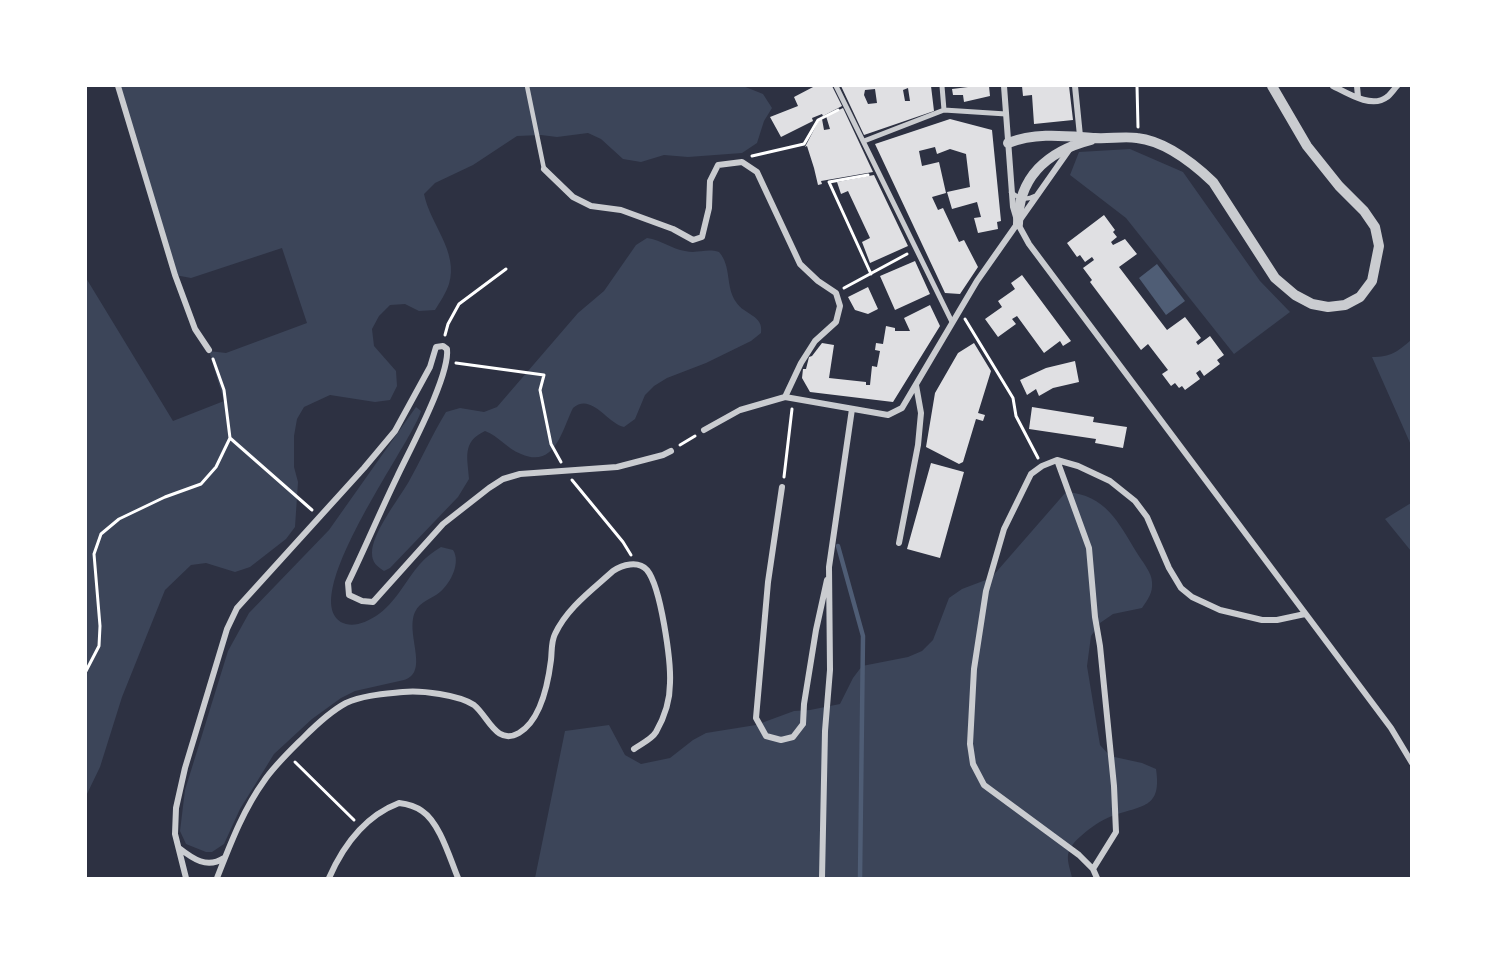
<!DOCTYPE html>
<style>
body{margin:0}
#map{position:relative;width:1497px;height:964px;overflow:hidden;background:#2d3142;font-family:Helvetica,sans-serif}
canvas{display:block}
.frame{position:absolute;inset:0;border:87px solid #fff;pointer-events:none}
</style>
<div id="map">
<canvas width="1497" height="964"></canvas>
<div class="frame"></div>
</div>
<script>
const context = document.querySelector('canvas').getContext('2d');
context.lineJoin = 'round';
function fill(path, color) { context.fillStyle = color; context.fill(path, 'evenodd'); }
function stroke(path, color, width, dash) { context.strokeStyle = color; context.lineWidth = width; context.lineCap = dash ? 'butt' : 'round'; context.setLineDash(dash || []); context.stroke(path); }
fill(new Path2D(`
 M118 86H743L763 94 772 108 764 121 757 143 742 153 688 157 664 155 641 162 623 159 601 139 588 133 557 137 541 135 517 136 473 165 435 183 424 194C430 224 459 252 449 284 446 293 440 302 435 310L419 311 405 304 390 305 379 316 372 329 374 346 396 371 397 386 390 400 375 402 330 395 304 407 297 419 294 436V467L298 482 295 527 286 539 250 567 235 572 206 563 191 565 165 590 122 697 100 767 86 796V278L173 421 224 401 209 351 226 353 307 323 282 248 191 278 175 275Z
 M1130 149 1183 172 1260 281 1290 312 1234 354 1126 218 1070 175 1079 152Z
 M647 238C661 240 672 249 685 251 698 254 706 248 719 252 732 267 725 286 736 302 744 315 764 315 761 333L751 341 706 363 667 378 654 386 645 395 635 419 624 427C607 423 591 392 573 408 562 430 555 469 521 454 507 449 499 436 485 431 461 442 468 459 469 479L458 497 390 568 384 571C377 566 372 563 372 553 372 533 398 500 408 483 421 460 432 435 446 412L460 408 484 412 497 407 578 313 604 291 636 245Z
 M1411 340V445L1372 357C1391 357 1397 352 1411 340Z
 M416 407 421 411C413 442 290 606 346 624 356 627 368 621 376 616 396 603 405 581 420 564 426 557 433 552 441 547L453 550C461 562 451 583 440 592 432 599 420 601 415 612 405 634 430 672 404 680L355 691 341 698 312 719 274 754 240 809 224 844 212 852H206L186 844 180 831 185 790 228 651 249 613 329 530Z
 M1066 492C1106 495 1118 522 1137 553 1142 561 1152 573 1152 582 1153 593 1148 599 1142 608L1113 614 1100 623 1091 636 1087 666 1100 745 1110 756 1142 763 1156 769C1162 809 1142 805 1112 816 1101 820 1090 828 1081 836 1075 841 1069 848 1068 855 1067 862 1071 872 1072 878H535L565 731 609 725 625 755 641 764 670 758 693 740 706 733 756 725 794 711 810 710 840 704 853 678 862 666 908 657 922 651 933 640 949 598 962 589 991 578Z
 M1411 503V551L1385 519Z`), '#3c4559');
fill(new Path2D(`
 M1157 264 1185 301 1166 315 1139 278Z`), '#4f5d75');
stroke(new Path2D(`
 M838 546 863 636 860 878`), '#4f5d75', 4.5);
fill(new Path2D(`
 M815 86H832L842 106 823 116 822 114 812 118 813 121 781 137 770 117 798 106 794 97Z
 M841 86H931L934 111 864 135ZM908 88 910 101H905L903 90ZM875 89 877 103 868 104 864 95 865 90Z
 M976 86H989L990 96 964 102 963 95H953L952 89Z
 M1022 86H1069L1073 120 1034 124 1032 95 1023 96Z
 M843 108 873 172 821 181 822 184 818 185 814 168 807 146 805 147 819 120 822 119 824 130 830 129 826 116Z
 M950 119 992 130 1001 221 997 222 998 229 978 233 974 218 981 217 977 202 952 209 947 192 970 187 966 154 950 149 937 154 935 147 919 151 922 166 939 162 946 193 932 197 938 210 943 208 959 242 964 240 978 267 960 294 945 293 875 144Z
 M874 175 908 246 870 263 862 242 870 238 848 191 841 194 837 182Z
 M1104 215 1115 230 1113 232 1117 237 1111 242 1113 245 1125 239 1137 254 1119 267 1167 330 1185 317 1201 338 1196 342 1198 345 1210 336 1224 355 1217 360 1220 364 1204 376 1200 370 1196 373 1200 379 1185 390 1182 386 1179 388 1175 383 1171 386 1162 374 1168 370 1148 344 1141 350 1090 282 1092 280 1083 268 1094 260 1092 257 1085 262 1080 255 1077 257 1067 243Z
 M915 261 930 294 895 310 880 276Z
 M1022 275 1071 341 1063 346 1060 341 1044 353 1017 316 1012 319 1016 324 998 337 985 319 1002 307 998 301 1015 289 1011 283Z
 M868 287 878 309 868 314 855 310 848 297Z
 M930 305 940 326 893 402 810 392 802 378 803 369H806L809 357 812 356 822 343 834 345 829 378 866 382V385H870L872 366 877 367 880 351 875 350 876 343 883 344 886 326 895 328V331H910L904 318Z
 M974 343 991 371 978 413 985 415 983 421 976 419 963 462 959 464 926 447 935 393 958 353Z
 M1075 361 1079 382 1053 388 1039 396 1036 389 1027 395 1020 380 1046 368Z
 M1032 407 1094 417 1093 422 1127 427 1123 448 1095 443 1096 439 1029 429Z
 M931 463 964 472 940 558 907 549Z`), '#e0e0e3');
stroke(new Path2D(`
 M1137 86 1138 127
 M752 156 804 144 818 120 838 110
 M868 175 829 182 871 274
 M844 288 907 254
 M965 319 1013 398 1016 416 1038 458
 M445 335 448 324 459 304 506 269
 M456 363 544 375 540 390 551 444 561 462
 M230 438 312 510
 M680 445 695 436
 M784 477 792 409
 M572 480 623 542 631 555
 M86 671 99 646 100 626 94 554 101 534 119 519 165 497 201 484 216 467 230 438 224 390 213 359
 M295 762 354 820`), '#fff', 3);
stroke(new Path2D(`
 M527 86 544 169
 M1011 192C1019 199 1026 201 1035 196`), '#caccd0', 4.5);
stroke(new Path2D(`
 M836 86 952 322
 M942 86 944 110
 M864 141 944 110 1006 114`), '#caccd0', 5);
stroke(new Path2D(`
 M118 86 175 275 195 329 209 350
 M1004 86 1013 207 1018 224 1029 244 1391 728 1412 763
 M1075 86 1080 136
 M1333 86C1347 93 1372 109 1387 97 1391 94 1394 89 1397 86
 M1357 86 1358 97
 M544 169 573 197 591 206 621 210 673 229 693 240 702 237 709 208 710 181 718 165 742 162 757 172 800 264 818 281 836 293 840 306 836 322 815 341 801 363 785 397
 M704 430 740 410 785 397 888 415 902 408 977 281 1069 150
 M1057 460 1089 548 1095 617 1100 646 1114 786 1116 832 1093 869
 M782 487 768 582 756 718 766 736 781 740 793 737 803 724 804 704 816 630 827 580
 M899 543 918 445 921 413 916 385
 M179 848C193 859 207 869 224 858
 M186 878 175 834 176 808 185 768 227 629 237 608 364 468 395 431 430 367 436 347 443 346 447 349C450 376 409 451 397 477 380 512 365 548 348 583L349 595 362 601 373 602 443 524 489 488 503 479 520 474 617 467 663 455 671 451
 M217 878C230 845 243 810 264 781 275 765 290 751 304 737 316 725 331 711 346 703 364 695 384 694 403 692 421 690 459 695 474 705 488 716 496 746 519 733 541 720 548 684 551 660 552 651 551 642 555 634 567 608 592 590 613 571 622 565 638 560 647 570 661 587 671 661 670 683 670 700 664 718 656 732 652 739 641 744 634 749
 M329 878C343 846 365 816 399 803 407 804 415 806 422 811 440 823 450 859 458 878
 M822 878 825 731 830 670 829 567 852 409
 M1097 878 1093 869 1079 855 984 785 973 764 970 744 974 669 986 591 1004 529 1031 474 1042 466 1057 460 1078 466 1110 481 1135 501 1147 517 1169 568 1181 588 1192 597 1220 610 1262 620H1277L1305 614`), '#caccd0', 6);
stroke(new Path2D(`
 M1008 143C1037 132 1065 136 1095 138 1109 139 1124 136 1137 138 1165 141 1193 163 1213 182L1275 278 1295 295 1312 304 1328 307 1345 305 1360 297 1372 281 1379 246 1375 227 1364 211 1339 186 1307 146 1272 86
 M1018 224C1018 177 1048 151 1091 140`), '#caccd0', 10);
</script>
